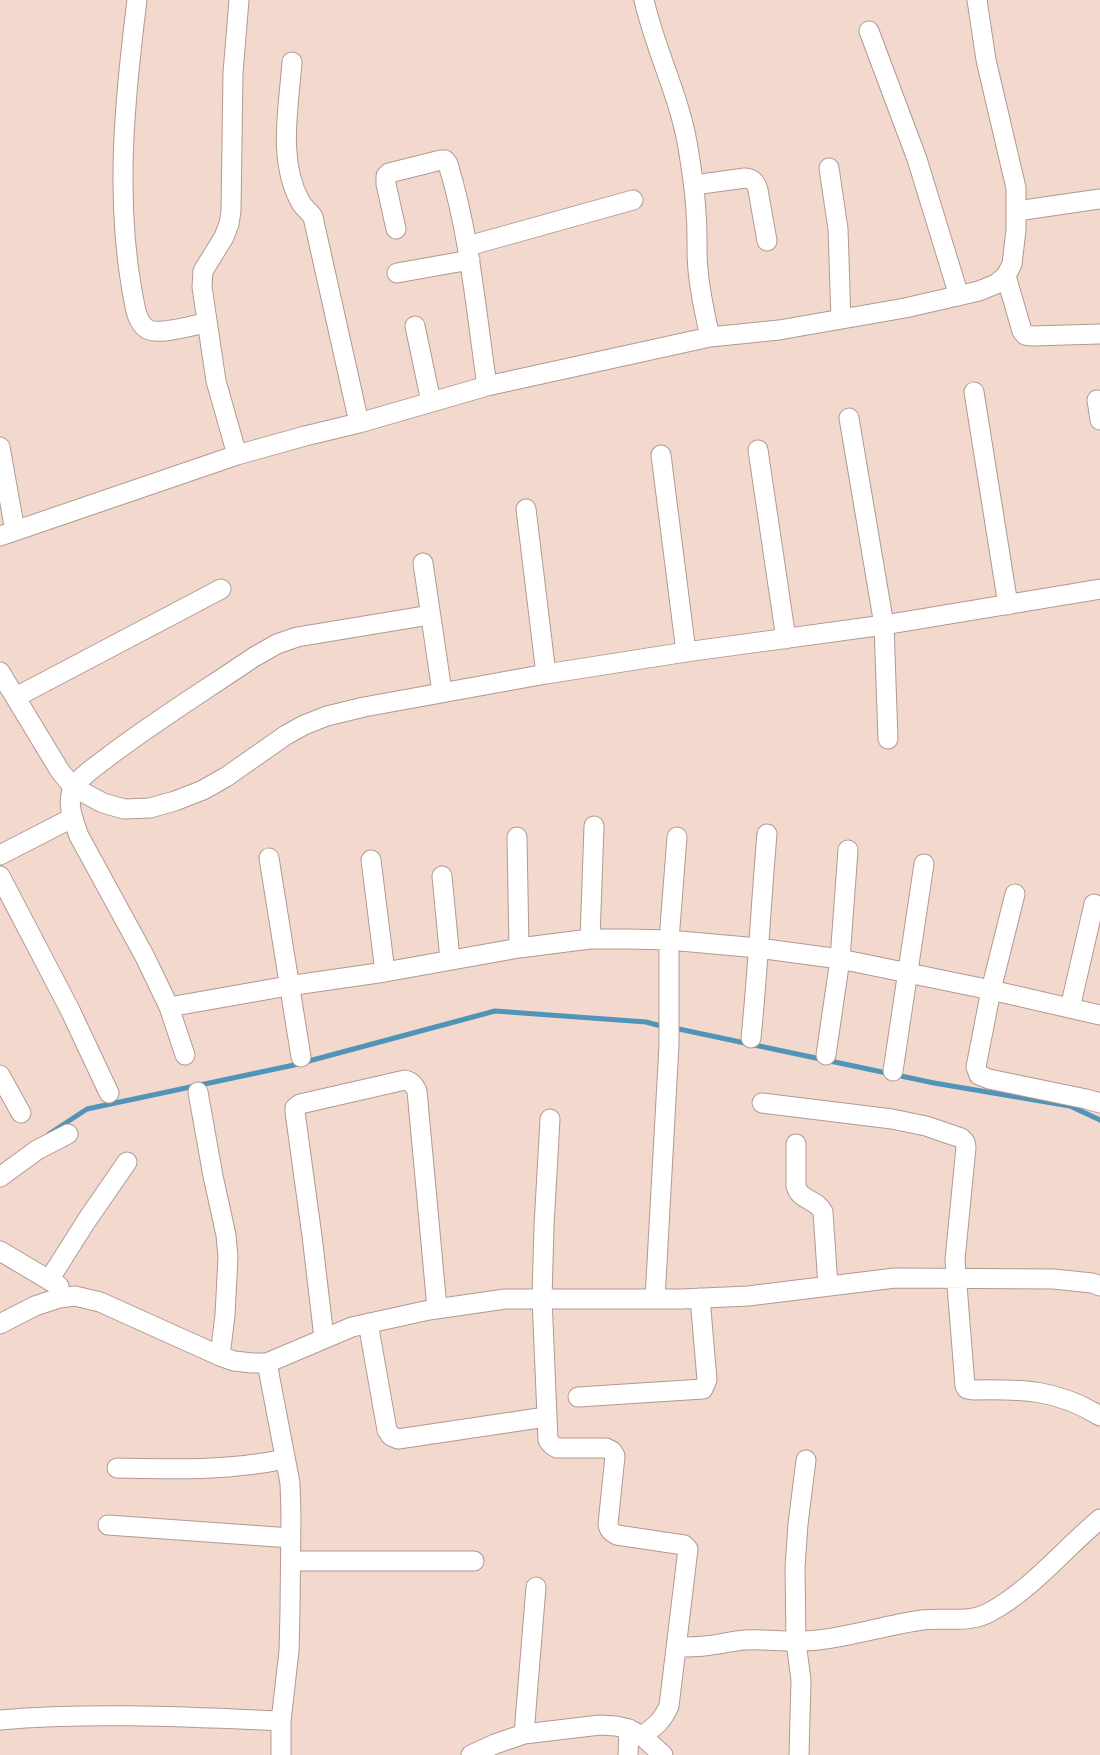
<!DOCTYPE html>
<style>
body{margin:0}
canvas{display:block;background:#f3d8ce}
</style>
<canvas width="1100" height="1755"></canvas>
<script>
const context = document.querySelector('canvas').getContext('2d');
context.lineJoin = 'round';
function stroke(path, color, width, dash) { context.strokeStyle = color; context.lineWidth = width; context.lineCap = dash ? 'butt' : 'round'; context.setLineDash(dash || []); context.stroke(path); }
stroke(new Path2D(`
 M674 1028 934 1083 1070 1106 1100 1120
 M49 1134 87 1109 294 1065 495 1011 646 1022 665 1027`), '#5095b9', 5);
const minor = new Path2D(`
 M137 0C125 96 115 195 132 291 135 303 135 321 147 329 159 336 192 325 206 323
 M644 0C655 49 678 93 687 142 691 165 695 189 696 213 698 232 696 251 698 270 700 293 705 315 710 337
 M869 31 917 159 959 296
 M292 62C289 107 277 161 301 203 304 208 310 212 313 217L359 423
 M829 168 838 229 841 319
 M694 185 745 178C753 179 756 182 758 190L767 241
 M1017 211 1100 199
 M396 229 386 184V176L389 173 441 160H445L448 164C470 236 476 311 487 386
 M468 246 633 200
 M397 273 470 260
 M1006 276 1022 331 1025 335 1032 336 1100 334
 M415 326 431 402
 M974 392 1008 605
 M1097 400 1100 420
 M849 418 884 625 888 739
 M0 447 15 531
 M758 450 786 639
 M237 455 216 381 202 287 203 271 224 237 229 224 231 211 233 73 239 0
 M661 455 686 652
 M526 509 546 674
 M0 536 237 455 305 436 359 423 487 386 710 337 779 330 905 308 979 291 996 284 1006 276 1012 264 1016 230V188L986 60 977 0
 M423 563 442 692
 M0 672 60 771 73 787 103 803 124 809 150 808 175 801 203 790 226 777 286 735 304 725 327 716 364 707 546 674 686 652 884 625 1100 589
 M16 697 221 589
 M517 837 519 948
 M0 855 72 818
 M269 858 301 1057
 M371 860 385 972
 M0 876 70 1010 109 1093
 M442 876 450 960
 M1015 894 991 990 976 1067 979 1075 989 1079 1086 1099 1100 1103
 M590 939 594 826
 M169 1007 288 986 385 972 519 948 590 939H628L669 940 758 948 840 959 991 990 1100 1015
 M1070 1008 1094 904
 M751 1038C758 970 761 902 767 834
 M185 1055 169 1007 145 957 79 836C74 822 66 803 73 788 76 781 97 765 104 760 152 723 204 691 254 657L277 644 297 637 430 615
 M826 1055 840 959 848 850
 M893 1071 924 864
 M0 1075 21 1113
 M198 1092 213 1176 226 1235 228 1257 225 1315 220 1356
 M762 1103 892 1119 926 1126 961 1138 965 1142 966 1147 955 1260 965 1386 967 1389 973 1390C1022 1389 1056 1389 1100 1416
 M550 1119 544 1226 542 1298 548 1440 552 1445 557 1448H606L612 1451 615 1456 608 1524C609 1530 611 1532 617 1535L684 1545 688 1549 669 1706C662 1721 656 1726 642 1736
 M796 1144V1186C800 1201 817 1199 823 1212L828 1286
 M0 1177 37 1150 68 1134
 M0 1251 59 1286
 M49 1280 87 1220 127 1162
 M655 1299 669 1045V940L677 837
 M368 1323 387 1430 391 1436 398 1439 546 1417
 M0 1324 35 1306 59 1298 75 1296 100 1302 220 1356 234 1361 252 1363H267L352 1327 429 1310 505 1299H681L748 1296 895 1278 1054 1279 1092 1283 1100 1286
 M324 1338 312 1236 295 1112V1108L300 1104 405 1080C412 1082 414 1085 417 1091L437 1308
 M267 1363 290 1483 291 1514 290 1611 289 1651 281 1721V1755
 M578 1397 703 1389 707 1380 700 1298
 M117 1468C173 1469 229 1471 285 1459
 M108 1525 291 1538
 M292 1561H474
 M677 1647C686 1647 695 1647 704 1646 718 1645 731 1641 745 1640 769 1639 793 1643 818 1640 853 1636 887 1625 922 1620 945 1617 969 1624 990 1612 1032 1589 1063 1550 1100 1519
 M0 1720C93 1712 187 1717 281 1721
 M524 1734 536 1587
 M471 1755 495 1744 524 1734 600 1725 616 1726 629 1729 642 1736 663 1755
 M628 1755 629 1729
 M799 1755 801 1680 796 1642 795 1567 798 1524 806 1460`);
stroke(minor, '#b2998f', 21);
stroke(minor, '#fff', 19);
</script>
